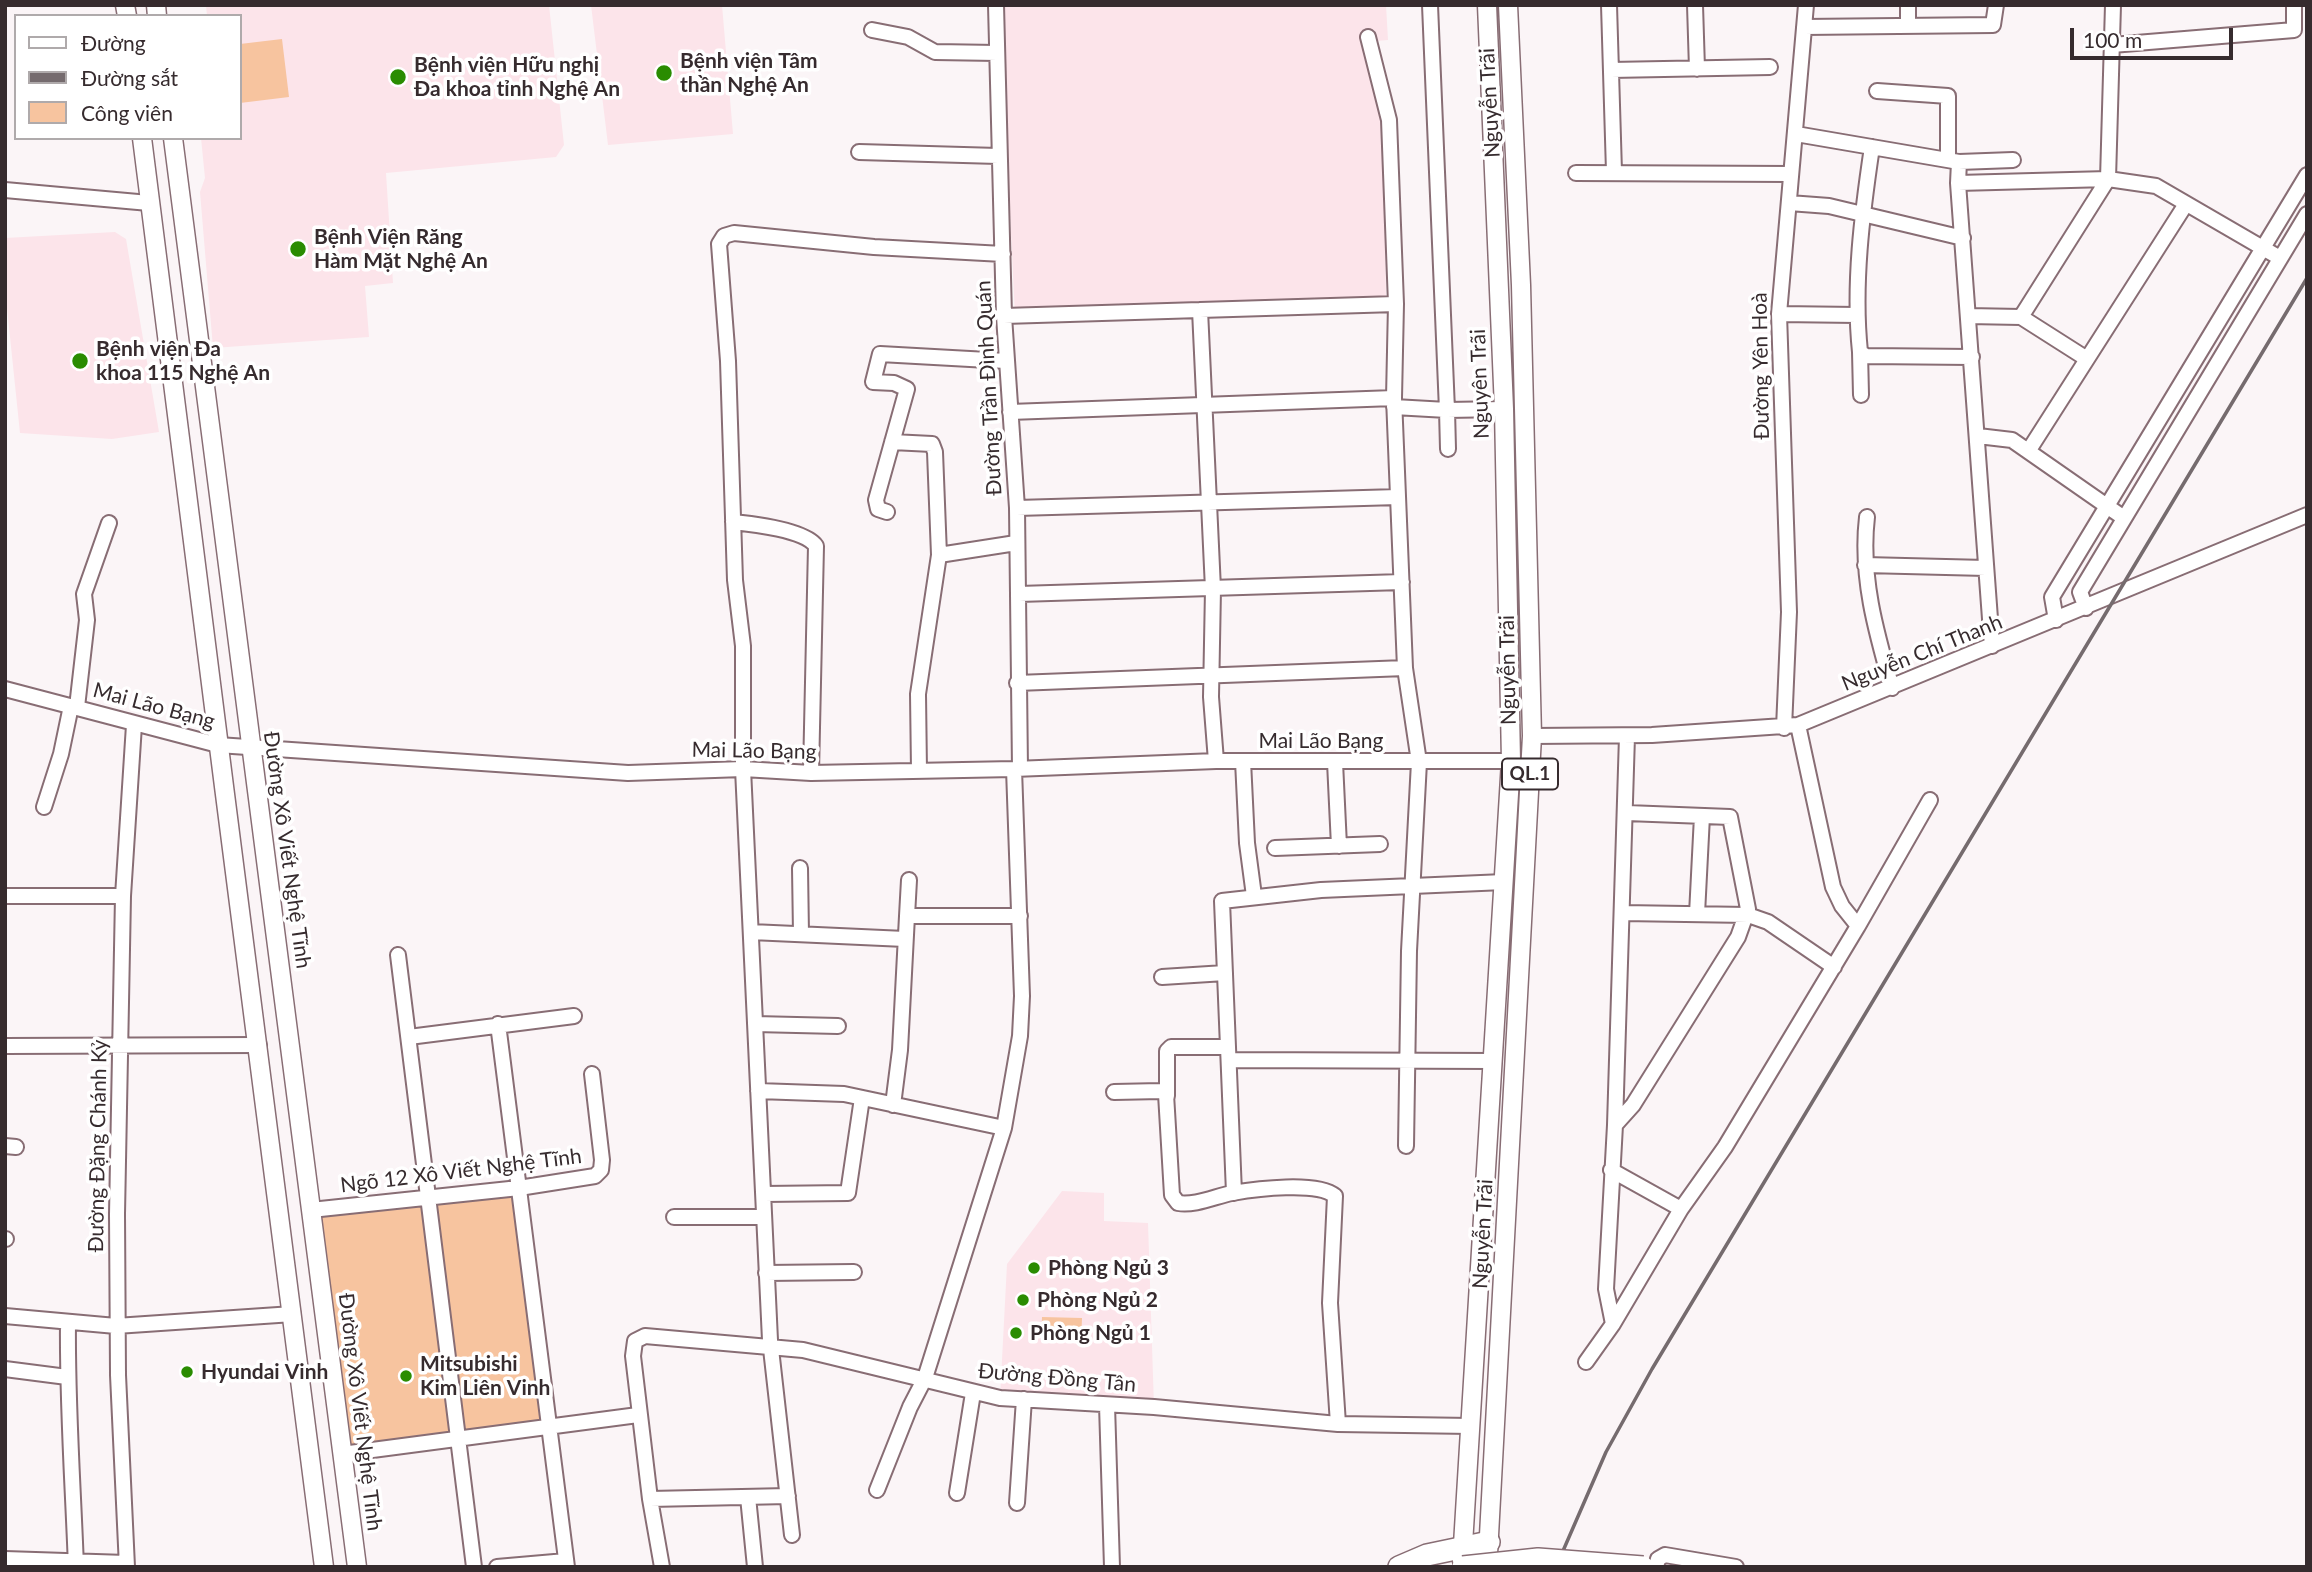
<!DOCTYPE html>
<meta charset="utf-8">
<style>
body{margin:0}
#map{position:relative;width:2312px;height:1572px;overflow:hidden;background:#fbf5f7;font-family:Lato,sans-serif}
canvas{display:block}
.frame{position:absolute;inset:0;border:7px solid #362b2e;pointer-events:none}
.legend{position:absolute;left:14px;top:14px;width:228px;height:126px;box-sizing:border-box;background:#fff;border:2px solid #afaaab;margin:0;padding:9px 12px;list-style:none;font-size:21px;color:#362b2e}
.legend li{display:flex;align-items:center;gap:14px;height:35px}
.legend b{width:35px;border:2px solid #afaaab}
.scale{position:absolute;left:2070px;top:28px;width:163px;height:32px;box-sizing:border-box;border:4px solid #362b2e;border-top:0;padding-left:9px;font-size:21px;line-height:24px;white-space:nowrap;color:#362b2e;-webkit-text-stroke:5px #fff;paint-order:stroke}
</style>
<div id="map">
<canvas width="2312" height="1572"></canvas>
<div class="frame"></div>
<ul class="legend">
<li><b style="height:9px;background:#fff"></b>Đường</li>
<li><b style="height:9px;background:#756b6e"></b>Đường sắt</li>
<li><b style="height:19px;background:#f7c49f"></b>Công viên</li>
</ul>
<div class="scale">100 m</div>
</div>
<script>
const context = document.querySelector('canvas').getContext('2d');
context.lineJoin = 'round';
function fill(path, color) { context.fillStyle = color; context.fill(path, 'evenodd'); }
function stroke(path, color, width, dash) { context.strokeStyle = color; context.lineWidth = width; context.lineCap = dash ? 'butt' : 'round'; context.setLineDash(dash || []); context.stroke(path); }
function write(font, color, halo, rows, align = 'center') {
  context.font = font + ' Lato,sans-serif'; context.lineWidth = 7; context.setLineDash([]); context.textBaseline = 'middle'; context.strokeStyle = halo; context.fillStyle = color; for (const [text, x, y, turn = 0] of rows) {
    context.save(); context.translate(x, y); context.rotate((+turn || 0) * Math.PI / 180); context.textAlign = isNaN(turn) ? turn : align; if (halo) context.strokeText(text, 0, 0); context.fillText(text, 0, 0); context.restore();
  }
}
fill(new Path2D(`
 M206 5H549L564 145 556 157 386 173 393 283 365 286 369 337 213 348 200 192 205 178 201 138H240V16H207Z
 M591 5H722L733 134 608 145Z
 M1000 5H1386L1388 40 1365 42 1384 116 1386 300 1015 316Z
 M115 232 126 239 159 432 112 439 20 433 5 289V238Z
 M1062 1191 1104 1193V1221L1148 1223 1154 1407 1000 1398 1007 1264Z`), '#fce4ea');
fill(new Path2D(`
 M282 39 289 97 240 103V44Z
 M519 1188 549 1427 342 1454 311 1210Z
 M1042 1317 1082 1318 1081 1342 1041 1341Z`), '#f7c49f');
const minor = new Path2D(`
 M996 5 1004 316 1017 508 1020 769
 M1430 5 1447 410 1504 409
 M1609 5 1614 172
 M1695 5 1697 69
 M1908 5V24
 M1804 27 1993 25 1996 5
 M872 30 908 37 935 52 997 53
 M1368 37 1389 120 1396 304 1394 398 1405 668 1419 762 1409 951 1406 1146
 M2112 45 2294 30V5
 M1611 70 1770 67
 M1877 91 1948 96V160
 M1796 134 1959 162 1958 183 1992 646
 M1872 147C1862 214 1853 285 1860 352L1866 356 1972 357
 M859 152 998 156
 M1959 162 2013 160
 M1576 173 1791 174
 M1958 183 2108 179 2156 186 2280 258
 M5 190 149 203
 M1789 203 1829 206 1963 238
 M1200 310 1213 589 1211 697 1216 761
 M1779 314 1857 315
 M1004 316 1396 304
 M1968 316 2021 317 2087 359
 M2021 317 2108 179 2113 5
 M1860 352 1861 395
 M1394 407 1447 410 1448 449
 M1010 412 1394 398
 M1978 436 2012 440 2124 518
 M892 442 932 444 935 452 939 555 918 694 919 771
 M2029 450 2186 204
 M1017 508 1398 497
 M887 512 878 509 876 500 907 389 894 383 873 382 880 354 1006 361
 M1867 517C1860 576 1876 632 1892 688
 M733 522C753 524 805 530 816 546L811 773
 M939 555 1016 543
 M1865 565 1986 568
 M1019 594 1402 582
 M2086 608 2080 592 2307 214
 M2056 620 2052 597 2307 175
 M1017 683 1405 668
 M5 689 218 745 628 773 743 769 811 773 1014 769 1216 761H1511
 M77 707 87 620 84 594 109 523
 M1798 725 1833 887 1842 906 1858 926 1930 800
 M1784 728 1789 612 1779 314 1806 5
 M1532 736 1652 735 1798 725 2307 515
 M1243 761 1247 843 1254 896
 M1335 762 1339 846
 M44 807 61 754 71 706
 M1275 848 1380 844
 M800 868 801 934
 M5 896H123
 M1623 913 1748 915 1768 922 1834 967
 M1697 914 1702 816
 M907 916 909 880
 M751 932 905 939
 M398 955 474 1567
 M1162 977 1225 973
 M498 1024 567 1567
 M755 1024 838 1026
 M409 1037 574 1016
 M5 1046 259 1045
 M1229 1060 1494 1061
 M758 1091 844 1094 1004 1128
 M1114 1092 1161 1091 1166 1094 1172 1195 1178 1203C1195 1206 1216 1196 1232 1193 1256 1189 1317 1181 1335 1196L1330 1303 1338 1424
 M1167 1096V1051L1171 1047H1228
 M893 1105 900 1050 907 916H1020
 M1615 1125 1633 1105 1738 937 1748 909 1730 817 1627 813
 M5 1146 16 1147
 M1611 1170 1681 1209
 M1234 1193 1222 901 1321 890 1504 882
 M764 1194 848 1193 862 1098
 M311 1210 519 1188 595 1176 601 1170 602 1160 592 1074
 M674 1217H764
 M5 1239H6
 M766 1273 854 1272
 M5 1316 116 1326 293 1314
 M68 1322C67 1403 73 1485 76 1567
 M1613 1324 1606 1289 1615 1125 1627 736
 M1586 1362 1613 1324 1681 1209 1725 1147 1858 926
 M5 1369 67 1377
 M1107 1405 1112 1567
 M342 1454 638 1415
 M877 1490 910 1407 925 1378 1004 1128 1020 1036 1022 996 1014 769
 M957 1493 973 1393
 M748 1497 755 1567
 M650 1499 788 1496
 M1017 1503 1024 1399
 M792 1535 770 1340 743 769V646L735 580 728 361 719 244 724 236 734 233 874 247 1003 254
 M5 1559 126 1563
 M127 1567 118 1375 117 1214 123 896 134 725
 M497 1567 566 1561
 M662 1567 650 1499 633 1356 635 1341 645 1336 803 1350 1000 1398 1154 1407 1338 1424 1471 1426
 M1656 1567 1658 1559 1665 1555 1736 1567`);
const major = new Path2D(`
 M125 5 127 16
 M156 5 157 16
 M142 138C199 615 266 1090 324 1567
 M173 138 357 1567
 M1488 1554 1532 736 1521 285 1508 5
 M1462 1561 1511 761 1504 409 1487 5`);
const highway = new Path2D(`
 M1399 1567 1427 1555 1489 1542`);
stroke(minor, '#886d74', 18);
stroke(major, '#886d74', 21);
stroke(highway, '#886d74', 24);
stroke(minor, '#fff', 14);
stroke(major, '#fff', 18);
stroke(highway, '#fff', 21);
stroke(new Path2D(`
 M1556 1567 1606 1452 1652 1369 2307 278`), '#756b6e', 3.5);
const highwayBridge = new Path2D(`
 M1463 1567 1538 1559 1643 1567`);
stroke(highwayBridge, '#886d74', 24, []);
stroke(highwayBridge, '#fff', 21);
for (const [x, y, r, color] of [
 [664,73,9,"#2a8c01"],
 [398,77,9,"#2a8c01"],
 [298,249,9,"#2a8c01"],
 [80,361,9,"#2a8c01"],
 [1034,1268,7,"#2a8c01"],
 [1023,1300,7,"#2a8c01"],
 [1016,1333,7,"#2a8c01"],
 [187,1372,7,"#2a8c01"],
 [406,1376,7,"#2a8c01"]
]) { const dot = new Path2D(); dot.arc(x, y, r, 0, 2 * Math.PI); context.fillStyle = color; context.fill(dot); stroke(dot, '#fff', 2.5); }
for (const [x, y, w] of [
 [1530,774,56]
]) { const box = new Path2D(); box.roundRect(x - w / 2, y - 15.5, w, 31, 5); context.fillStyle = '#fff'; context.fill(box); stroke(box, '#362b2e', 2); }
write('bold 19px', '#362b2e', null, [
 ["QL.1",1530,774]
]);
write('bold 21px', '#362b2e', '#fff', [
 ["Bệnh viện Tâm",680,61],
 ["thần Nghệ An",680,85],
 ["Bệnh viện Hữu nghị",414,65],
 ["Đa khoa tỉnh Nghệ An",414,89],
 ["Bệnh Viện Răng",314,237],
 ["Hàm Mặt Nghệ An",314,261],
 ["Bệnh viện Đa",96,349],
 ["khoa 115 Nghệ An",96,373],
 ["Phòng Ngủ 3",1048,1268],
 ["Phòng Ngủ 2",1037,1300],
 ["Phòng Ngủ 1",1030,1333],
 ["Mitsubishi",420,1364],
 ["Kim Liên Vinh",420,1388],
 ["Hyundai Vinh",201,1372]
], 'left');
write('21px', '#362b2e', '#fff', [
 ["Nguyễn Trãi",1490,103,-93],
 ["Đường Yên Hoà",1761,366,-91],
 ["Nguyên Trãi",1480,384,-92],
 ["Đường Trần Đình Quán",989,388,-93],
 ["Nguyễn Chí Thanh",1922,653,-22],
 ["Nguyễn Trãi",1508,670,-91],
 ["Mai Lão Bạng",154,706,15],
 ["Mai Lão Bạng",1321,741],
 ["Mai Lão Bạng",754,751,1],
 ["Đường Xô Viết Nghệ Tĩnh",287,850,82],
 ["Đường Đặng Chánh Kỷ",98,1146,-89],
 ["Ngõ 12 Xô Viết Nghệ Tĩnh",461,1171,-7],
 ["Nguyễn Trãi",1483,1234,-87],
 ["Đường Đồng Tân",1057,1378,5],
 ["Đường Xô Viết Nghệ Tĩnh",360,1412,83]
]);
</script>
